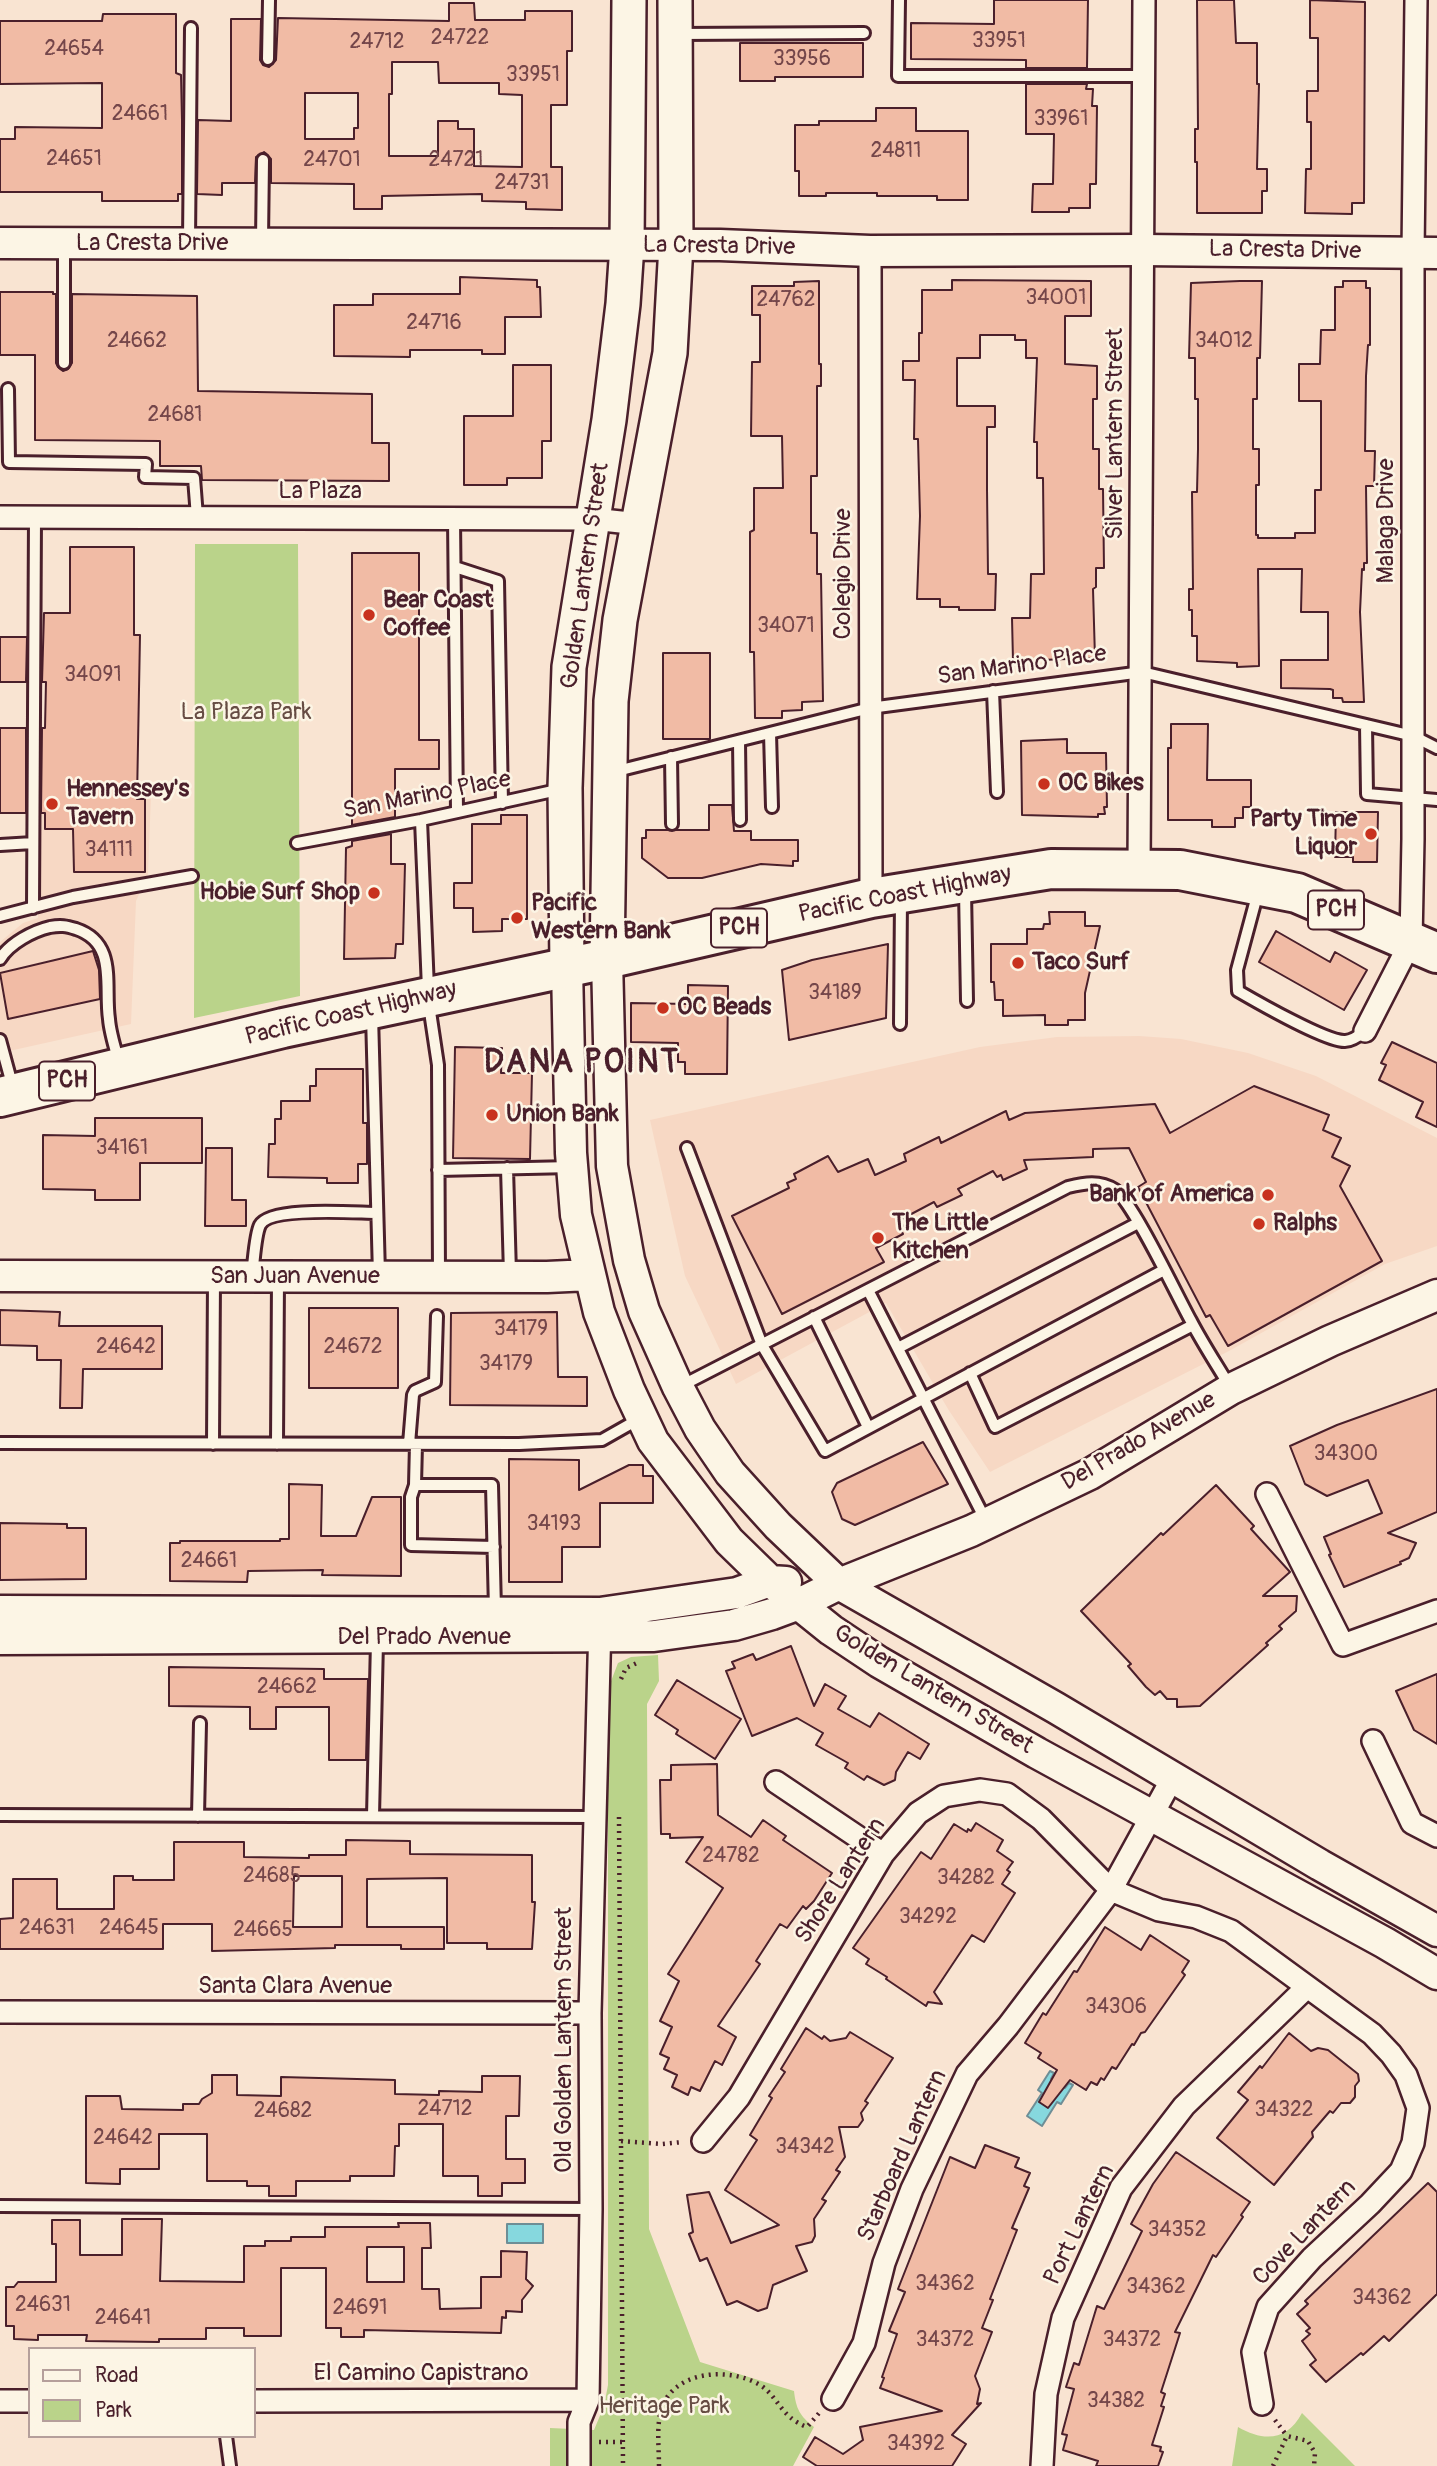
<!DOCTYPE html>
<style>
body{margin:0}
#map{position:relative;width:1437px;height:2466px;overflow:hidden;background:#f9e4d2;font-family:Pangolin,sans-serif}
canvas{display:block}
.legend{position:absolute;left:28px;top:2347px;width:228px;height:91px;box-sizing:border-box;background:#fcf5e5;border:2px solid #b59f9b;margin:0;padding:9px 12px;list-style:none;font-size:21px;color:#4a1f2b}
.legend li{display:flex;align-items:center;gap:14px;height:35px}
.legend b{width:35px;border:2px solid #b59f9b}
</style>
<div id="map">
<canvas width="1437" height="2466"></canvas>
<ul class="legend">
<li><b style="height:9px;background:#fcf5e5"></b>Road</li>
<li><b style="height:19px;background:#bad38a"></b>Park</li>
</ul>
</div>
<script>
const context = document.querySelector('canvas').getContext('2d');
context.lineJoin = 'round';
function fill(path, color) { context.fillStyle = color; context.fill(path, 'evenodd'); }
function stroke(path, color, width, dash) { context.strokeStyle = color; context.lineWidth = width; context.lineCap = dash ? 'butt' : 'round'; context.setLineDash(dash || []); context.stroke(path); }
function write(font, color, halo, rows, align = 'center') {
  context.font = font + ' Pangolin,sans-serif'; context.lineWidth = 5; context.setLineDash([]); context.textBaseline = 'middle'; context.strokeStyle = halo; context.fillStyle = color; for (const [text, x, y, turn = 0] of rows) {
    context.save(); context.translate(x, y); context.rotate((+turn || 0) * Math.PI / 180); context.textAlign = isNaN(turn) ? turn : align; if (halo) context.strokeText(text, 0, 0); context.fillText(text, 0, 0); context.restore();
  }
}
fill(new Path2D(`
 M151 795 148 874 136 901 131 1024 0 1053V942L23 923 38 918V796Z
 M1139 1036 1181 1039 1248 1053 1316 1076 1437 1138V1246L1385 1264 1229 1351 990 1472 948 1409 886 1303 736 1384 685 1276 650 1120 980 1047 1057 1037Z`), '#f7d8c4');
fill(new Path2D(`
 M195 544H298L300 996 194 1018Z
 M658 1655 659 1681 647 1704 649 2229 700 2362 794 2391C796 2409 800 2416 814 2427L793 2466H550V2428L594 2430 604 2406 608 2385V1689L618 1663 631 1657Z
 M1302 2413 1355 2466H1232L1238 2427C1264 2442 1287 2441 1302 2413Z`), '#bad38a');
const water = new Path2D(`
 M1050 2071 1054 2073 1051 2079 1065 2088 1069 2083 1073 2085 1061 2104 1057 2102 1042 2126 1027 2116 1042 2093 1038 2090Z
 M507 2224H543V2243H507Z`);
fill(water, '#86d8de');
stroke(water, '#6e8e96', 2);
const building = new Path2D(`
 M994 0H1088L1087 68H1026V60L911 59V23L994 24Z
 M1197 0H1234L1236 43H1257V84H1259L1257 169H1267V191H1262V213H1197V162H1195V129H1198Z
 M1310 0 1365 2 1364 203H1352V214L1305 213 1306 169H1311V122H1307V91H1318V38H1310Z
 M449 3H474L475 20H525V11H572V51H567V105H551V167H562V210L526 209V202L482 201V194L382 196V209H354V184L271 183V159L264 152 256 157 255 183H222V195L197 194 198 120 231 121V19H261L260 60 263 65 269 67 276 60 278 18 449 21ZM392 62H438L439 83H499V94L522 95V167L474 166V129H458V121H438V156H389V94H392ZM305 93H358V128H354V139H305Z
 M103 14H176V73L181 75 182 120V194H178V201H102V192H0V139H15V127L102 128V83L0 84V21H102Z
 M740 43H863V77H775V81H740Z
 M1026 84H1087L1086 89H1093L1092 106H1097L1096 184H1090V208H1069V212H1032L1033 184H1053L1054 134H1026Z
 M876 108H916V131H968V200H937V196H877V193H826V196H799V171H795V125H819V121H876Z
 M460 277 537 280V287H540L541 317H505V354H482V350H410V357L334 356V305H373V294H460Z
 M952 280 1091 281V316H1065V364L1097 366V399H1093V449H1099V489H1103L1104 568H1096V587L1093 589 1095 658 1013 661 1012 618H1030L1031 574H1044L1043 478H1037V442H1034L1037 358H1026V340H1015V335H980V358H957V406H995V427H987V489L988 574H996L995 610H959V607H940V599H917L920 516 918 439H914L915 380H903V361H919V333H922V290H952Z
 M819 281V364H821V386H817V476H811V533H817V574H821L823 701 802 702V710L782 711V718H755L754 652H750V532L754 530V488H783L782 436H751L752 362H760V315H752V286H794V282Z
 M1240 281H1262L1260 358H1257V399H1253V449H1259V485H1256V535H1258V538H1295V533H1315V490H1321V401H1299V364H1320L1321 330H1335V287H1343V281H1366V288H1370V345H1368L1366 376 1365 451H1375L1374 486H1366L1367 563H1364V570L1362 569 1360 612 1364 702H1343L1342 698H1333V690L1330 689 1281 688V660H1328V612H1301L1302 569H1258L1259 666 1237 667V663L1197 661V636H1192V610H1189V589H1193L1192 492H1197L1198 449V399H1195V358H1189L1191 283Z
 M0 292H53V294H56V363L58 367 63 371 68 369 72 363V294L197 296 198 391 372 394V443H389V481L202 480 201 466H160V441L35 440V355H0Z
 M513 365H551V441H542V478H507V485H464V416H513Z
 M70 547H134V635H140L137 799H145V872H74L73 829H45V813H41L42 728H45L46 682H42L44 613H70Z
 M352 553H419V740H439V769H395V817L352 825Z
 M0 637H27L26 682H0Z
 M663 653H710V739H663Z
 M1171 724H1208L1207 780H1251V807H1243V818H1235V827H1212V820H1168V748H1171Z
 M0 728H26V813H0Z
 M1067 739V753H1106L1107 807H1104L1105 814H1098V817L1022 815 1021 741Z
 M709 805H732L734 831H751V840H798V861H793V866L761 864 702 878H668L642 858V838H646V830H709Z
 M1336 812H1378L1377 862H1353V857H1335Z
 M501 815H527V919H502V931L473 932V908H454V883H472V824H501Z
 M391 834V864H405L403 944H396L395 958 344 959 346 848 352 846V841Z
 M1049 912H1085V926H1100L1085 993V1020H1068V1025H1045V1015L1003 1016V1000H995L994 982H991V944H1027V929H1043L1044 924H1050Z
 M1276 931 1330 962 1335 952 1367 970 1344 1010 1259 962Z
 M888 944 886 1018 789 1040 782 970 812 960Z
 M93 951 99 970 100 999 8 1019 0 973Z
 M688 985 728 986 727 1074H685V1062H678V1043L631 1042V1003L688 1004Z
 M1392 1042 1437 1063V1127L1416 1117 1423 1102 1379 1080 1386 1065 1381 1063Z
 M455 1047 502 1048 501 1073H532L530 1159 453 1158Z
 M316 1069H363V1123H367V1164H358V1183H327V1178L268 1177 269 1144H275V1119H281V1101H310V1086H316Z
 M1254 1086 1329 1115 1323 1130 1341 1138 1332 1157 1350 1166 1340 1186 1382 1261 1228 1346 1210 1315 1206 1317 1138 1187 1146 1182 1129 1148 1093 1149V1157L1024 1160 1027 1169 1003 1180 1001 1175 997 1177 993 1171 958 1189 962 1195 937 1207 934 1202 900 1220 903 1226 900 1228 903 1234 876 1248 884 1262 782 1314 732 1216 789 1188 787 1183 796 1179 794 1174 828 1156 838 1172 868 1159 875 1175 906 1161 904 1154 939 1137 941 1143 1006 1111 1009 1120 1025 1113 1155 1104 1170 1133Z
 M95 1118H202V1163H140V1200H95V1190L43 1189V1135L95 1136Z
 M206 1148H232V1200H246V1226H205Z
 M309 1308H398V1388H309Z
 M0 1310 60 1312 59 1326H162V1369H83L82 1408H60L61 1360H37V1346L0 1345Z
 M557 1312 558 1377H587V1406L450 1405 451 1313Z
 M1437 1389V1512L1388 1533 1416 1543 1409 1558 1400 1562 1401 1564 1344 1587 1329 1555 1331 1554 1324 1537 1382 1513 1368 1480 1327 1496 1305 1484 1290 1446 1337 1425Z
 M923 1442 948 1484 855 1525 842 1519 832 1492 837 1483Z
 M509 1459 579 1460V1490L629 1465H643V1476H653V1503H600V1547H562V1582H509Z
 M289 1484 322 1485 321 1536H356L372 1497H401V1576L322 1575 323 1570 248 1571 247 1582 170 1581V1543H180V1541H280V1539H289Z
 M1216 1485 1254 1526 1251 1529 1290 1572 1263 1596H1297L1296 1611 1279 1626 1282 1629 1266 1643 1268 1645 1200 1706 1177 1707V1699H1167L1160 1691 1155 1695 1146 1687 1128 1666 1131 1664 1081 1611 1161 1533 1163 1535Z
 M0 1523 67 1524V1528H86V1579L0 1580Z
 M791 1646 814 1706 825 1684 846 1696 838 1709 870 1727 879 1713 929 1744 920 1759 908 1752 896 1772 895 1780 884 1785 867 1776 864 1780 845 1768 848 1763 816 1745 823 1733 797 1718 752 1736 726 1671 735 1668 732 1662 753 1654 756 1660Z
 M169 1667 324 1669V1679H368L366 1760H329V1707H276V1729H250V1707L169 1706Z
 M1437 1674V1744L1414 1730 1396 1691Z
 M677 1680 741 1719 715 1759 676 1734 678 1730 655 1715Z
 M717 1764 718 1815 751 1837 763 1820 786 1836 783 1840 832 1873 814 1901 806 1909 803 1906 787 1928 780 1924 756 1961 760 1964 718 2026 736 2037 722 2065 715 2061 700 2091 691 2087 688 2095 672 2087 677 2075 664 2069 669 2058 660 2054 672 2027 660 2021 679 1981 668 1974 723 1888 686 1862 703 1837 670 1838V1834H661L660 1780H671V1765Z
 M976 1823 1003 1840 997 1851 1013 1862 1007 1870 1010 1872 1002 1884 1015 1893 984 1942 972 1935 934 1992 942 2004 928 2002 926 2006 886 1979 887 1977 866 1964 869 1959 853 1948 921 1852 931 1859 954 1824 967 1832 968 1829 971 1831Z
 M346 1840 410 1841V1854L532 1855V1902H535L532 1949H487V1943H447V1878L367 1879V1927H444V1949H401V1945H335V1948L212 1951V1924H163V1949H0V1919L13 1918V1879H57V1909H114V1876H133V1880H174V1842H244V1857L309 1858V1855H346ZM294 1876H342V1927H293Z
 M1105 1927 1141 1950 1150 1935 1189 1961 1182 1972 1185 1975 1145 2032 1141 2033 1134 2045 1132 2044 1116 2069 1112 2067 1104 2080 1101 2078 1097 2085 1091 2082 1086 2090 1070 2080 1048 2108 1039 2102 1057 2070 1038 2058 1041 2053 1025 2043 1043 2013 1046 2015 1074 1971 1077 1972Z
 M806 2028 822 2039 824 2036 830 2041 846 2038 850 2032 893 2058 865 2101 868 2103 861 2113 863 2120 858 2127H839L845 2157 836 2170 840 2172 822 2199 826 2201 814 2219 815 2236 812 2242 796 2246 807 2271 773 2285 767 2308 758 2311 737 2301 727 2305 707 2258 700 2261 689 2234 693 2232 687 2195 709 2192 731 2243 779 2225 725 2190 757 2140 750 2135 772 2098 769 2096 785 2072 781 2069Z
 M1289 2033 1311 2051 1318 2048 1328 2050 1358 2074 1359 2081 1355 2086V2097L1350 2103H1341L1333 2113 1330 2111 1312 2132 1313 2137 1274 2185 1217 2138 1248 2100 1238 2092 1260 2066 1262 2068Z
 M212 2075H237V2095L281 2096V2077L395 2080V2094L439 2095V2091L482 2092V2076H520L519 2116H506V2159H525V2183H502V2196H478V2176H443V2124H399V2146H395L394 2176H350V2181H296V2196H269V2186H247V2181H207V2134H159V2169H120V2184L86 2183V2096H120L122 2109 183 2110V2104H199L202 2099 212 2093Z
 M985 2145 1019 2158 1015 2167 1030 2173 1024 2186 1029 2188 1012 2228 1017 2230 990 2299 993 2300 982 2328 992 2332 975 2376 980 2389 977 2404 981 2403 952 2435 966 2444 952 2466H817L803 2457 815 2437 843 2454 863 2440 860 2427 942 2411 880 2388 884 2378 882 2377 897 2334 889 2331 905 2292 898 2289 950 2157 975 2168Z
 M1176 2152 1250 2202 1241 2215 1243 2217 1216 2257 1213 2255 1175 2332 1180 2333 1161 2392 1165 2394 1161 2406 1164 2407 1152 2445 1161 2447 1160 2451 1163 2452 1158 2466H1096L1098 2461 1063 2450 1067 2435 1062 2434 1074 2389 1066 2387 1074 2363 1079 2365 1097 2306 1104 2309 1142 2231 1131 2224 1153 2184Z
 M1428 2183 1437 2192V2294L1389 2341 1384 2336 1363 2355 1361 2353 1326 2382 1310 2365 1316 2360 1302 2341 1310 2334 1306 2331 1310 2328 1297 2314 1308 2304 1305 2301Z
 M122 2219H162L160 2281 244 2282V2246H265V2241H291V2237H325V2227H399L398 2223H430L431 2248H422V2289H439L440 2309 481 2308V2277H501V2251L527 2252 526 2279 533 2286 522 2300V2312L506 2311V2318L502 2317 501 2333 364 2330V2337H341V2328H326V2268H281V2336H244V2328H206V2339H159V2342L86 2341 87 2335H38V2340L14 2339V2326H6V2287H14L18 2282H56V2244H52V2220H80V2255H122ZM367 2247H404V2282H367Z`);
fill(building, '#f1bba5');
stroke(building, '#4a1f2b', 2);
const lane = new Path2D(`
 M899 0 898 76H1144
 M677 34 864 33
 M268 59 269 0
 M189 241 191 28
 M262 241 263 160
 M64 363V246
 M8 389 9 462 146 464 145 477 194 478 197 517
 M454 518 457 812
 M455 567 498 581 502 803
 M993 691 997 792
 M1366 725 1367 794 1437 800
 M770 733 772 807
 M739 741 740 820
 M671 757 672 824
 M613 772 870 708 1142 672 1413 736 1437 748
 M421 820 428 989
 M297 843 421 820 562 789
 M0 845 33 843
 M965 891 967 1001
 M1258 892 1237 970 1238 991C1257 1002 1327 1042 1345 1041 1352 1041 1360 1035 1365 1031
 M33 908 35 517
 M0 916 73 897 192 876
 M0 959C10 943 33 931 50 927 61 925 66 926 76 929 118 943 104 986 109 1019 110 1033 115 1048 119 1062
 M429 1005 438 1065 439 1275
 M372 1015 379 1275
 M900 1024 901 898
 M0 1040 13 1088
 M687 1148 762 1345 825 1451 1164 1270
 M507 1168 510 1274
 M438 1170 572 1167
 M252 1274C254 1262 255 1235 260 1225 270 1206 356 1213 377 1213
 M868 1290 986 1521
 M814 1317 868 1427
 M898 1348 1138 1223
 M970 1373 995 1427 1193 1325
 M679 1387 1068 1187C1084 1183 1100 1180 1115 1190 1133 1202 1177 1296 1191 1321 1203 1344 1217 1365 1230 1387
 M0 1443 519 1444 602 1440 639 1419
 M213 1444 214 1279
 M277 1444 278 1279
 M409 1444 413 1395 415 1391 435 1382 437 1316
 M416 1444 415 1485H492L495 1610
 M415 1485 411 1497V1545L494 1547
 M0 1815 595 1817
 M198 1816 200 1723
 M373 1816 377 1641
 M0 2206 591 2209
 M226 2436 230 2466`);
const street = new Path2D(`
 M870 251 871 898
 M0 517 593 519 639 524
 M1139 868 1144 0
 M1365 1031 1411 941 1413 839V253L1416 0
 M1267 1494 1343 1645 1437 1611
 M1373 1741 1412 1823 1437 1836
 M776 1782 883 1854
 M0 2012 590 2013
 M703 2141 739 2097 883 1854 918 1813 944 1796 980 1790 1007 1794 1041 1819 1111 1890 1159 1910 1196 1917 1231 1931 1372 2034 1391 2054 1406 2075 1418 2108 1413 2143 1401 2171 1370 2204 1312 2258 1268 2307 1253 2352 1262 2404
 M833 2399 864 2343 884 2263 912 2189 967 2074 1008 2026 1111 1890 1173 1777
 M0 2401H30
 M254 2401 588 2400
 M579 2466V2422L588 2400 591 2209 590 2013 600 1622
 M1042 2466 1046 2394 1063 2318 1121 2188 1184 2106 1307 1987`);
const secondary = new Path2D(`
 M0 243 720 245 870 251 1142 250 1437 253
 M607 959 612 1166 629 1260 644 1311 678 1387 700 1429 730 1473 778 1526 839 1584 1056 1708 1320 1865 1437 1931
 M567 967 571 1153 576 1215 599 1312 629 1390 653 1441 729 1541 770 1581 831 1630 879 1662 1037 1753 1385 1943 1437 1974
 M0 1276 547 1277 590 1275
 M0 1611 600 1613 737 1593 770 1581 786 1582
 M0 1639 654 1636 734 1625 772 1614 799 1604 839 1584 971 1531 1090 1474 1231 1389 1330 1341 1437 1295`);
const primary = new Path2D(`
 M607 959 611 701 620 620 670 353 676 245 675 0
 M567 967 565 788 569 667 609 420 623 304 627 245 629 0`);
const highway = new Path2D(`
 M0 1097 283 1028 607 959 871 898 1051 869 1180 870 1297 893 1437 953`);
stroke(lane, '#4a1f2b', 16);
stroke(street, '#4a1f2b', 26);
stroke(secondary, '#4a1f2b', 35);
stroke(primary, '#4a1f2b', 38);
stroke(highway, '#4a1f2b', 44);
stroke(new Path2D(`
 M621 1679 626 1668 639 1662
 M619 1817 623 2466
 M621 2141 662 2144 683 2142
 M1275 2420 1287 2436
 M599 2442H623
 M659 2466C659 2447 656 2425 662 2407 676 2370 730 2367 760 2385 779 2397 780 2417 807 2427L820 2412
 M1273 2466 1287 2436 1308 2441 1315 2453 1314 2466`), '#4a1f2b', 4.5, [2, 5]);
stroke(lane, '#fcf5e5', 10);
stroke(street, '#fcf5e5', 21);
stroke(secondary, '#fcf5e5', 30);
stroke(primary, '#fcf5e5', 33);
stroke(highway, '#fcf5e5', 38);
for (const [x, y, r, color] of [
 [369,615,7,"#c8321e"],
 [1044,784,7,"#c8321e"],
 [52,804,7,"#c8321e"],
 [1371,834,7,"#c8321e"],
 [374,893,7,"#c8321e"],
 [517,918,7,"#c8321e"],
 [1018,963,7,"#c8321e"],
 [663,1008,7,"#c8321e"],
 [492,1115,7,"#c8321e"],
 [1268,1195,7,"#c8321e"],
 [1259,1224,7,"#c8321e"],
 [878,1238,7,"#c8321e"]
]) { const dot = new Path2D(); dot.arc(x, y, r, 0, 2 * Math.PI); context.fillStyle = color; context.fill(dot); stroke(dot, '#fcf5e5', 2.5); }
write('21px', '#74464a', null, [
 ["24722",460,39],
 ["33951",999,42],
 ["24712",377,43],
 ["24654",74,50],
 ["33956",802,60],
 ["33951",533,76],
 ["24661",140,115],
 ["33961",1061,120],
 ["24811",896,152],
 ["24651",74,160],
 ["24701",332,161],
 ["24721",456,161],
 ["24731",522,184],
 ["34001",1056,299],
 ["24762",786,301],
 ["24716",434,324],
 ["24662",137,342],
 ["34012",1224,342],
 ["24681",175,416],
 ["34071",786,627],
 ["34091",93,676],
 ["34111",109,851],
 ["34189",835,994],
 ["34161",122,1149],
 ["34179",521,1330],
 ["24642",126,1348],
 ["24672",353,1348],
 ["34179",506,1365],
 ["34300",1346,1455],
 ["34193",554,1525],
 ["24661",209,1562],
 ["24662",287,1688],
 ["24782",731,1857],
 ["24685",272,1877],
 ["34282",966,1879],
 ["34292",928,1918],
 ["24631",47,1929],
 ["24645",129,1929],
 ["24665",263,1931],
 ["34306",1116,2008],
 ["24712",445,2110],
 ["34322",1284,2111],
 ["24682",283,2112],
 ["24642",123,2139],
 ["34342",805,2148],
 ["34352",1177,2231],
 ["34362",945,2285],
 ["34362",1156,2288],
 ["34362",1382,2299],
 ["24631",43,2306],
 ["24691",360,2309],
 ["24641",123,2319],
 ["34372",945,2341],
 ["34372",1132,2341],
 ["34382",1116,2402],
 ["34392",916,2445]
]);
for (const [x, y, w] of [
 [1336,910,56],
 [739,928,56],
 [67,1081,56]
]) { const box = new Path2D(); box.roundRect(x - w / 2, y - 19.5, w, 39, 5); context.fillStyle = '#fcf5e5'; context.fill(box); stroke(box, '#4a1f2b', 2); }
write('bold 23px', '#4a1f2b', null, [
 ["PCH",1336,910],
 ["PCH",739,928],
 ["PCH",67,1081]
]);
write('24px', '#4a1f2b', '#fcf5e5', [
 ["La Cresta Drive",152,244],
 ["La Cresta Drive",719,247,1],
 ["La Cresta Drive",1285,251,1],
 ["Silver Lantern Street",1116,434,-90],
 ["La Plaza",320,492],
 ["Malaga Drive",1387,521,-90],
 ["Colegio Drive",844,574,-90],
 ["Golden Lantern Street",586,576,-82],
 ["San Marino Place",1022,666,-8],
 ["San Marino Place",427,796,-11],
 ["Pacific Coast Highway",905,895,-11],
 ["Pacific Coast Highway",351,1014,-13],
 ["San Juan Avenue",295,1277],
 ["Del Prado Avenue",1139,1442,-30],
 ["Del Prado Avenue",424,1638],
 ["Golden Lantern Street",933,1690,31],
 ["Shore Lantern",841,1881,-57],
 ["Santa Clara Avenue",295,1987],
 ["Old Golden Lantern Street",565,2040,-90],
 ["Starboard Lantern",903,2156,-66],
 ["Port Lantern",1080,2225,-64],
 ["Cove Lantern",1305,2233,-46],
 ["El Camino Capistrano",421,2374]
]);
write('bold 24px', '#4a1f2b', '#fcf5e5', [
 ["Bear Coast",383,601],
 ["Coffee",383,629],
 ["OC Bikes",1058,784],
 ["Hennessey's",66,790],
 ["Tavern",66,818],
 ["Party Time",1357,820,"right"],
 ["Liquor",1357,848,"right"],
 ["Hobie Surf Shop",360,893,"right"],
 ["Pacific",531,904],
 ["Western Bank",531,932],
 ["Taco Surf",1032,963],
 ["OC Beads",677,1008],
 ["Union Bank",506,1115],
 ["Bank of America",1254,1195,"right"],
 ["The Little",892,1224],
 ["Kitchen",892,1252],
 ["Ralphs",1273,1224]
], 'left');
write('24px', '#664c43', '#fcf5e5', [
 ["La Plaza Park",246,713],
 ["Heritage Park",664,2407]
]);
context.letterSpacing = '2px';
write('bold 32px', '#4a1f2b', '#fcf5e5', [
 ["DANA POINT",582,1064]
]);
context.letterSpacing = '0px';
</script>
